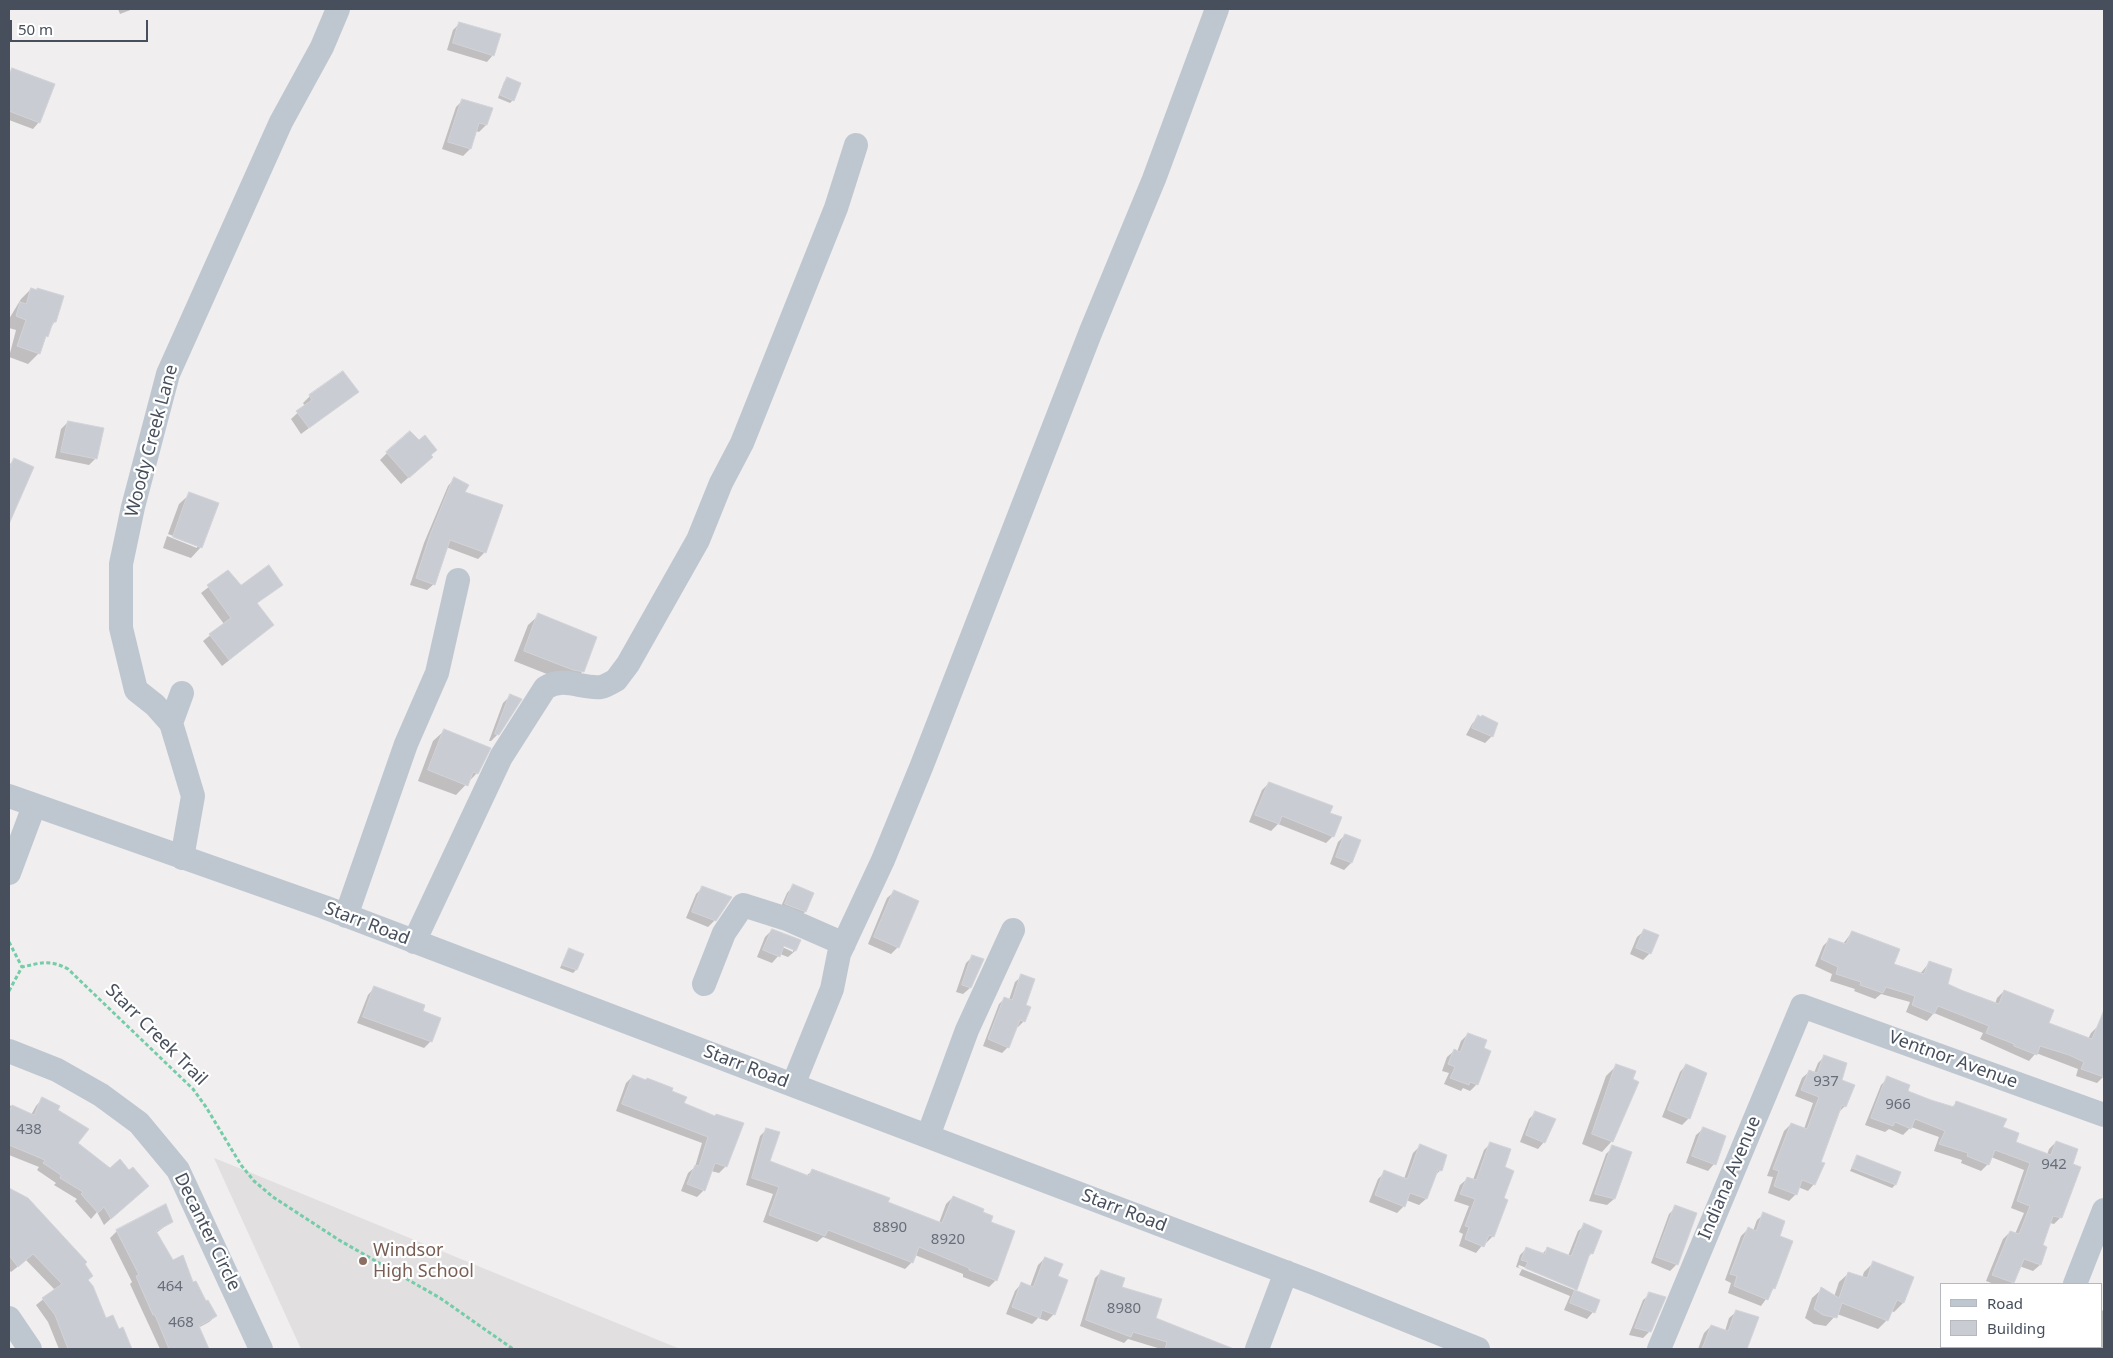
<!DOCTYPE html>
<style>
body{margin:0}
#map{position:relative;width:2113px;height:1358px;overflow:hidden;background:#f0eeee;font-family:"Noto Sans",sans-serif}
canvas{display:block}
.frame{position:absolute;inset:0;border:10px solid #464f5b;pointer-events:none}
.legend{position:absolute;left:1940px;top:1283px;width:162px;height:65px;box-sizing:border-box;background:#fff;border:1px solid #b5b9bd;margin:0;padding:6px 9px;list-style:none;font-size:15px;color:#464f5b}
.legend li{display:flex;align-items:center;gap:10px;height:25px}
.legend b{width:25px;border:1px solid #b5b9bd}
.scale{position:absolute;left:10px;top:20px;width:138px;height:22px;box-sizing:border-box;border:2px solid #464f5b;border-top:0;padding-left:6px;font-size:15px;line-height:18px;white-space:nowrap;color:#464f5b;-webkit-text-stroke:4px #fff;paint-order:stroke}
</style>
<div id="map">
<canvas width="2113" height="1358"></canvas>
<div class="frame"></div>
<ul class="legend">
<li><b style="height:6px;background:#bec7d0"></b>Road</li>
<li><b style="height:14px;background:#caccd3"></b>Building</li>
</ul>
<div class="scale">50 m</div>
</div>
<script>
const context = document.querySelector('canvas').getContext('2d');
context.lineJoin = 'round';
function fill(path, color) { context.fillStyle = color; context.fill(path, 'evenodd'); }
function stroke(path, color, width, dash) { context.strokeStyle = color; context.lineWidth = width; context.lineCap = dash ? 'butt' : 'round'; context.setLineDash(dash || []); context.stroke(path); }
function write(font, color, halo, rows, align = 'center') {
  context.font = font + ' "Noto Sans",sans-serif'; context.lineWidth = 4.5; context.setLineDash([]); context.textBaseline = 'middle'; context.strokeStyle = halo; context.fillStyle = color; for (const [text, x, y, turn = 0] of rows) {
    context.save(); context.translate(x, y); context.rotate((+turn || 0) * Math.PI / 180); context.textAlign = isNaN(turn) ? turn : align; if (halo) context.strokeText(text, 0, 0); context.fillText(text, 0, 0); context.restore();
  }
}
fill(new Path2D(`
 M214 1158 249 1172 680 1349H301Z`), '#e1dfe0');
fill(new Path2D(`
 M118 9H133L120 14Z
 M460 23 493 55 487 62 447 50 453 30Z
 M12 69 39 122 33 129 9 120V73Z
 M507 79 513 100 510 103 498 98 504 82Z
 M463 100 491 109 486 125 479 132 476 131 470 149 463 156 442 149 456 107Z
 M31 289 36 291 38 289 55 321 43 340 39 353 28 364 9 357 16 330 9 328V319L21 299Z
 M357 392 301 434 291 419 305 406 303 403 310 396Z
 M68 422 96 458 89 465 55 458 61 429Z
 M419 442 430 456 424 464 401 484 380 460 387 453Z
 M14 460 32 468 9 521V465Z
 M454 479 463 492 485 552 478 559 446 547 434 584 427 590 410 585 424 543 448 486Z
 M190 494 201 547 191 558 163 548 167 536 197 548V545L168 534 179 504Z
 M228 572 241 587 281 585 256 604 273 625 222 666 203 641 224 624 201 593Z
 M539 615 583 671 572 682 562 680 514 661 528 625Z
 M510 696 498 734 491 741H489L503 703Z
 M1478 717 1492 736 1485 743 1466 735 1472 724Z
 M444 731 477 773 456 795 418 781 433 741Z
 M1269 783 1328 814 1333 836 1326 843 1278 824 1271 831 1249 822 1262 790Z
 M1345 835 1360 841 1351 863 1344 870 1330 864 1338 842Z
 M793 886 812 894 805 912 798 918 779 911 787 893Z
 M703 887 715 920 708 927 686 918 696 894Z
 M894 892 898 947 891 954 868 944 887 898Z
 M772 930 799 941 795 951 788 957 780 954 772 963 757 957 765 937ZM779 943 793 949V952L778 945Z
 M1644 931 1650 953 1643 960 1630 954 1637 937Z
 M1852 932 1893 964 1920 974 1929 963 1946 984 1995 1004 1997 998 2004 991 2047 1024 2088 1039 2091 1033 2098 1026 2104 1028V1076L2097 1083 2076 1076 2078 1069 2036 1053 2029 1061 1980 1039 1983 1033 1934 1013 1927 1021 1906 1012 1910 1002 1881 994 1875 999 1854 991 1855 989 1830 981 1832 974 1815 966 1823 946 1830 939 1843 944Z
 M569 949 576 970 573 973 560 968Z
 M973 956 970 988 963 994 956 992 966 963Z
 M1022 976 1024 1021 1018 1027H1017L1008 1047 1002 1053 983 1046 999 1004 1005 998 1009 1000 1015 982Z
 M374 988 421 1012 439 1018 430 1042 424 1048 357 1023 368 995Z
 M1468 1034 1482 1049 1477 1084 1470 1091 1463 1088 1461 1091 1444 1084 1449 1073 1442 1071 1447 1057 1454 1051 1457 1052 1461 1041Z
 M1825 1056 1840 1080 1845 1106 1837 1114 1820 1163 1814 1184 1808 1191 1798 1187 1796 1194 1789 1201 1768 1193 1773 1177 1767 1176 1784 1131 1791 1124 1804 1129 1813 1103 1795 1096 1802 1078 1809 1072 1814 1073 1818 1063Z
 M1617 1065 1612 1141 1602 1152 1582 1144 1606 1076Z
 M1686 1065 1689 1118 1682 1125 1662 1117 1680 1072Z
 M633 1076 645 1081 647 1079 670 1092 683 1104 715 1117 726 1166 719 1173 711 1171 704 1190 697 1197 681 1191 688 1173 695 1167 702 1143 616 1111 626 1083Z
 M1888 1078 1906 1091 1951 1108 1957 1102 2001 1128 2014 1142 2047 1155 2049 1149 2056 1142 2071 1165 2061 1217 2054 1224 2050 1223 2042 1246 2040 1265 2033 1271 2019 1266 2011 1284H1994L1986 1281 2003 1239 2010 1232 2015 1234 2024 1213 2011 1208 2024 1170 1991 1157 1988 1164 1981 1171 1961 1163 1962 1160 1934 1151 1939 1137 1911 1127 1903 1135 1889 1129 1885 1132 1865 1125 1881 1085Z
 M42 1099 56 1111 77 1143 140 1192 104 1225 97 1212 91 1219 75 1201 77 1199 54 1185 56 1183 37 1170 39 1167 9 1155V1105L31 1115 36 1106Z
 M1536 1112 1544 1142 1538 1149 1520 1142 1529 1119Z
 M767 1129 768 1162 806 1176 812 1171 886 1203 939 1223 946 1204 953 1197 981 1213 989 1222 996 1280 989 1287 963 1277V1274L915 1255 912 1262 905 1269 823 1237 817 1242 763 1222 773 1194 746 1185 760 1136Z
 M1703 1129 1714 1164 1708 1171 1686 1163 1696 1135Z
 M1491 1143 1503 1168 1502 1199 1493 1236 1486 1243H1484L1476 1253 1459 1246 1463 1234 1459 1232 1469 1206 1454 1201 1460 1185 1467 1179 1473 1180 1484 1150Z
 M1420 1146 1441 1170 1433 1177 1426 1199 1419 1205 1406 1200 1404 1206 1397 1213 1369 1202 1378 1179 1385 1172 1404 1179 1413 1153Z
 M1613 1147 1614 1199 1607 1205 1589 1201 1606 1154Z
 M1857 1157 1899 1173 1895 1185 1892 1188 1850 1171Z
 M9 1190 27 1199 83 1264 87 1281 115 1344 103 1349H59L48 1322 36 1305 55 1290 26 1260 11 1272 9 1270Z
 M1676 1207 1677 1264 1670 1271 1651 1263 1669 1214Z
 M1764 1214 1778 1237 1791 1242 1774 1288 1761 1306 1728 1293 1731 1283 1725 1280 1741 1236 1748 1229 1753 1231 1757 1220Z
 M171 1222 156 1233 172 1261 193 1283 216 1316 209 1322 198 1328 208 1349H160L135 1295 130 1284 132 1282 110 1238 117 1231Z
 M1585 1225 1592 1253 1587 1258 1574 1291 1598 1301 1593 1312 1587 1319 1564 1310 1570 1296 1519 1275 1522 1269 1574 1290V1288L1519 1265 1518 1267 1522 1269 1516 1267 1520 1255 1527 1248 1542 1254 1548 1248 1568 1256 1578 1231Z
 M1045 1258 1057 1277 1054 1314 1047 1321 1038 1318 1032 1324 1006 1314 1015 1291 1021 1284 1030 1287 1038 1265Z
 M1873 1263 1903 1303 1894 1312 1891 1311 1887 1320 1878 1329 1837 1314 1826 1326 1814 1324 1805 1318 1812 1298 1822 1289 1834 1297 1839 1282 1849 1273 1862 1278 1864 1272Z
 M1101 1272 1154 1318 1212 1349H1161L1128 1339 1124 1343 1080 1326 1095 1278Z
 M1650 1294V1331L1643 1338 1629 1335 1643 1300Z
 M2104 1309V1349H2084L2085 1347H2102V1311Z
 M1736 1312 1758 1318 1745 1349H1698L1704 1333 1711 1326 1725 1331 1729 1318Z`), '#0003');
const building = new Path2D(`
 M459 22 501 34 494 56 453 43Z
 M12 68 55 84 40 123 9 111V77Z
 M507 77 521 83 514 101 500 95Z
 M462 99 493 108 487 125 479 123 471 149 448 142Z
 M31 288 37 290V288L64 296 56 322H53L48 337 46 336 40 354 17 346 26 320 16 316 20 302 26 304Z
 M343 371 359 392 309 428 296 411 312 400 309 395Z
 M68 421 104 428 97 459 61 452Z
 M410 431 419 440 425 435 437 450 431 455 433 457 409 478 386 452Z
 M14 458 34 467 9 524V470Z
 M454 477 469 485 465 492 503 505 486 553 450 540 435 585 416 578 430 535Z
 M189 492 219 503 202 548 173 537Z
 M269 565 283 585 257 603 274 625 229 660 209 634 231 618 207 585 228 570 241 585Z
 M538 613 597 637 584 672 573 670 524 651Z
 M510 694 522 699 499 735 495 734Z
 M1478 715 1481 717 1482 715 1498 723 1493 737 1472 728Z
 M444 729 491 748 478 774 473 772 468 786 428 770Z
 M1269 782 1333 806 1330 813 1342 817 1334 837 1282 816 1279 824 1255 815Z
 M1345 834 1361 840 1352 863 1336 857Z
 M793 884 814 893 806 912 785 904Z
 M702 886 732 897 716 921 692 912Z
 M894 890 919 901 899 948 874 937Z
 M772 929 801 940 796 951 784 946 780 957 763 950Z
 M1644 929 1659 935 1651 954 1636 948Z
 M1852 931 1900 949 1894 964 1924 974 1929 961 1952 969 1948 984 1961 990 1999 1004 2004 990 2054 1010 2049 1023 2092 1039 2104 1010V1077L2081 1069 2084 1062 2069 1055 2040 1046 2037 1055 2014 1046V1044L1986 1033 1989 1026 1938 1006 1934 1014 1912 1005 1915 996 1886 987 1883 993 1860 985 1861 982 1836 974 1838 967 1821 959 1829 938 1846 944Z
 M569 948 584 954 577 970 562 965Z
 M972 955 984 959 971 988 962 985Z
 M1021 974 1035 979 1026 1005 1031 1007 1025 1022 1020 1020 1009 1048 988 1039 1004 997 1012 1000Z
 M374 986 425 1005 423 1011 441 1018 432 1042 363 1017Z
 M1468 1033 1487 1040 1484 1048 1491 1051 1478 1085 1470 1082 1469 1085 1450 1078 1455 1067 1448 1064 1454 1049 1460 1052Z
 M1824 1055 1847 1063 1842 1080 1855 1085 1846 1107 1842 1105 1821 1162 1825 1163 1815 1185 1802 1180 1797 1195 1774 1186 1779 1171 1773 1169 1791 1123 1807 1129 1819 1097 1801 1090 1809 1070 1817 1073Z
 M1616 1064 1636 1071 1633 1079 1639 1082 1613 1142 1592 1134Z
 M1686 1064 1707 1073 1690 1119 1668 1110Z
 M633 1075 646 1080 647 1078 673 1088 672 1091 687 1097 684 1103 715 1116 716 1114 744 1123 727 1167 715 1163 705 1191 687 1184 695 1165 699 1166 708 1137 622 1104Z
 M1887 1076 1910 1085 1908 1091 1931 1100 1954 1107 1956 1101 2007 1119 2003 1127 2019 1133 2016 1142 2051 1155 2056 1141 2078 1149 2073 1164 2081 1167 2062 1218 2053 1216 2043 1245 2047 1247 2041 1265 2024 1259 2014 1283 1992 1275 2010 1231 2019 1234 2030 1206 2017 1201 2030 1163 1995 1150 1989 1165 1967 1156 1968 1153 1939 1144 1945 1131 1915 1119 1911 1129 1895 1122 1893 1126 1871 1118Z
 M42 1097 60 1106 58 1110 89 1129 78 1143 110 1168 120 1159 129 1170 133 1167 149 1186 111 1219 104 1207 98 1213 81 1194 83 1192 60 1178 61 1175 43 1163 45 1160 9 1145V1113L12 1105 34 1115Z
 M1535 1111 1556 1119 1545 1143 1526 1135Z
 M1703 1127 1726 1136 1716 1165 1692 1156Z
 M766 1128 780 1132 770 1161 809 1176 812 1169 890 1198 888 1202 942 1223 953 1196 984 1209 983 1212 993 1216 991 1222 1015 1231 997 1281 969 1270V1268L919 1247 913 1263 828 1230 825 1236 769 1215 779 1187 752 1178Z
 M1490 1142 1511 1149 1505 1167 1514 1171 1504 1198 1508 1200 1494 1237 1489 1235 1484 1247 1465 1239 1469 1227 1465 1226 1475 1199 1460 1194 1467 1177 1476 1180Z
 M1420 1144 1447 1155 1442 1171 1438 1170 1427 1199 1410 1193 1405 1207 1375 1195 1384 1170 1407 1179Z
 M1612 1145 1632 1152 1615 1199 1595 1194Z
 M1857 1155 1901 1172 1896 1185 1852 1168Z
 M9 1188 28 1198 87 1262 85 1264 93 1276 88 1280 93 1286 106 1318 113 1315 119 1329 123 1327 132 1349H68L55 1315 42 1298 62 1284 33 1254 18 1267 9 1255Z
 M166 1204 173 1222 156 1231 173 1260 183 1255 193 1282 196 1281 206 1301 208 1300 217 1316 199 1326 209 1349H169L155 1315H153L141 1288 136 1276 139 1275 116 1230Z
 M1675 1205 1697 1213 1678 1265 1656 1257Z
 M1763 1212 1785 1221 1780 1236 1793 1241 1775 1289 1773 1288 1768 1300 1734 1286 1737 1276 1730 1274 1748 1227 1756 1231Z
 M1584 1223 1602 1231 1593 1254 1590 1253 1577 1290 1525 1268 1528 1262 1521 1260 1526 1247 1545 1254 1547 1247 1571 1256Z
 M1045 1257 1063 1264 1058 1276 1068 1280 1055 1315 1042 1310 1040 1318 1012 1307 1021 1282 1033 1287Z
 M1873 1261 1914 1277 1904 1303 1897 1300 1888 1321 1842 1303 1837 1318 1823 1315 1814 1309 1821 1287 1839 1298 1848 1272 1867 1278Z
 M1101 1270 1125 1278 1122 1287 1162 1299 1156 1318 1234 1349H1165L1167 1342 1133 1332 1131 1337 1086 1320Z
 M1575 1290 1600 1300 1595 1313 1570 1303Z
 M1649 1292 1666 1297 1651 1332 1635 1328Z
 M1736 1310 1759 1317 1747 1349H1702L1711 1325 1728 1331Z`);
fill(building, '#caccd3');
stroke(building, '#d2d3d9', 1);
stroke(new Path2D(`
 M9 942 22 967
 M9 991 22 967C41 963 49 959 68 969L193 1089 206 1107 241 1165 254 1181 273 1197 339 1240 440 1298 513 1349`), '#74cca8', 3, [4, 2.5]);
stroke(new Path2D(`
 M171 723 182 693
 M9 796 324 907 1314 1283 1478 1349
 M182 858 193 796 171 723 155 705 136 690 121 628V564L133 507 168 374 281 122 322 47 338 9
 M9 873 34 806
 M346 916 406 744 437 673 458 580
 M414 942 501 757 545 688C564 676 581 689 601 687 606 686 611 683 616 680L628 664 698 540 721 483 742 443 836 208 856 145
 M704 984 724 933 743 905 787 919 844 944
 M9 1051 57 1070 101 1095 139 1123 178 1170 261 1349
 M793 1085 832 989 839 954 883 860 922 765 1091 331 1154 179 1217 9
 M928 1136 967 1030 1013 930
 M2075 1284 2104 1210
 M9 1318 30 1349
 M1257 1349 1286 1272
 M1659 1349 1802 1006 2104 1115
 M2049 1349 2050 1347`), '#bec7d0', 24);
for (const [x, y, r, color] of [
 [363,1261,5,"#8d6e63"]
]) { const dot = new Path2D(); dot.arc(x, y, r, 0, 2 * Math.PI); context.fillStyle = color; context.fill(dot); stroke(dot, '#fff', 2); }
write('15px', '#676e79', null, [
 ["937",1826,1082],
 ["966",1898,1105],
 ["438",29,1130],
 ["942",2054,1165],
 ["8890",890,1228],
 ["8920",948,1240],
 ["464",170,1287],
 ["8980",1124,1309],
 ["468",181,1323]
]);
write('18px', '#464f5b', '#fff', [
 ["Woody Creek Lane",152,441,-75],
 ["Starr Road",367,924,21],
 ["Starr Creek Trail",156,1035,45],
 ["Ventnor Avenue",1953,1060,20],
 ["Starr Road",746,1067,21],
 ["Indiana Avenue",1730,1178,-67],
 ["Starr Road",1124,1211,21],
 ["Decanter Circle",207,1232,64]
]);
write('18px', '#785e54', '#fff', [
 ["Windsor",373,1251],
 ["High School",373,1272]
], 'left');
</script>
